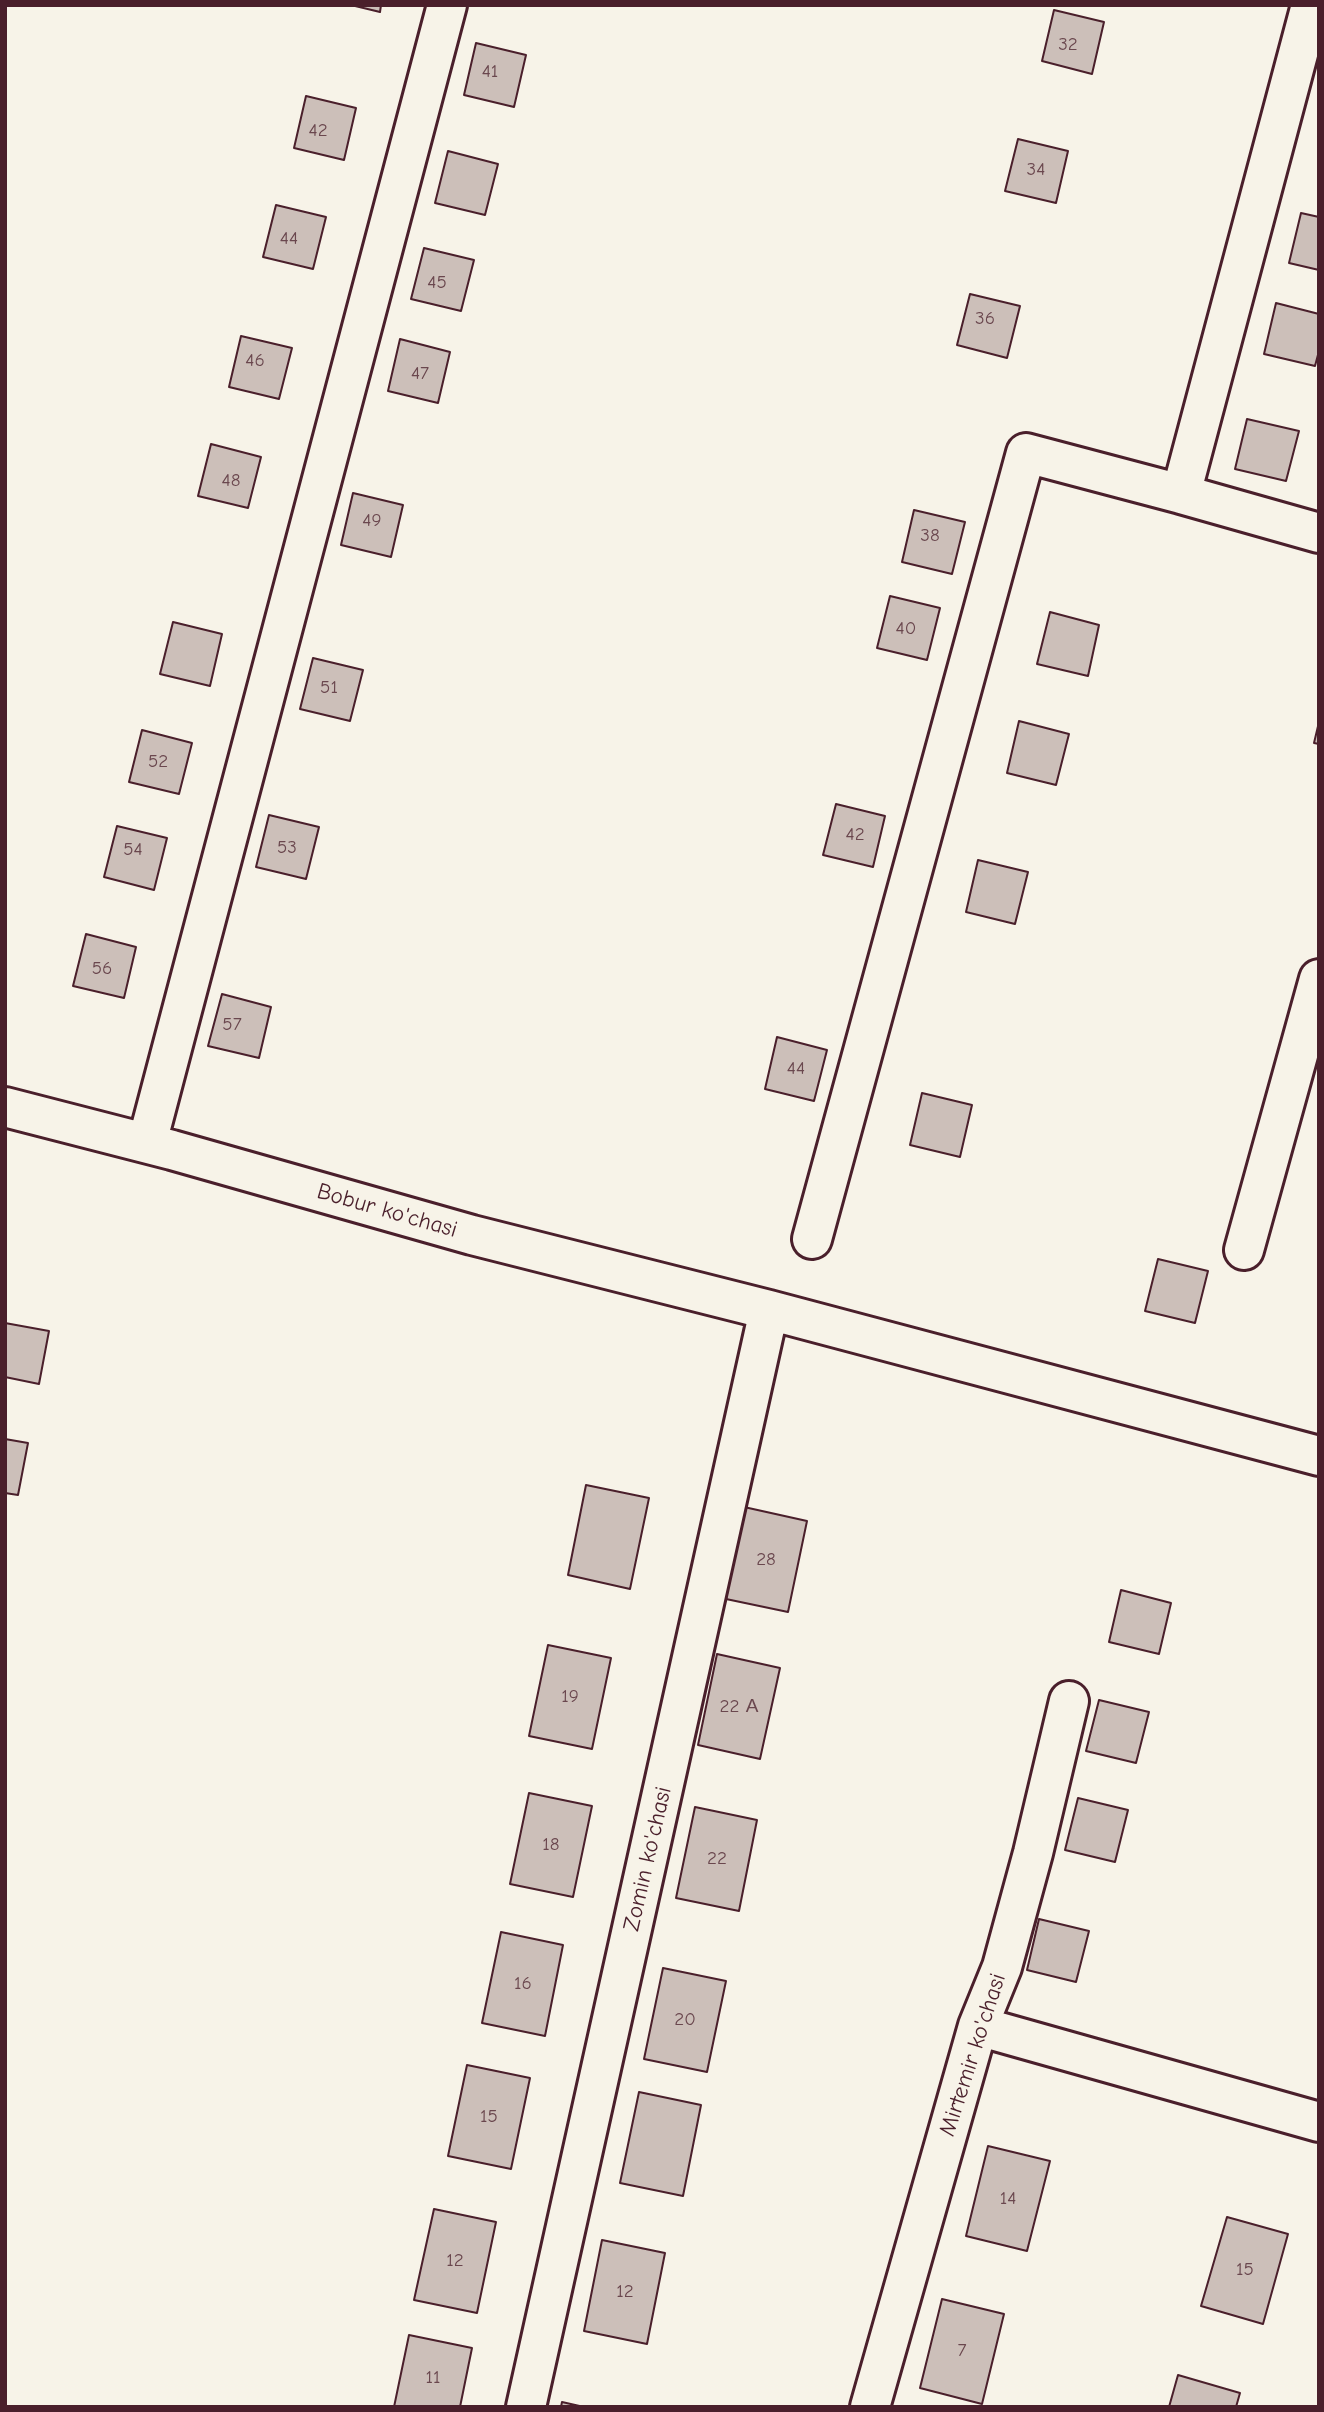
<!DOCTYPE html>
<meta charset="utf-8">
<style>
body{margin:0}
#map{position:relative;width:1324px;height:2412px;overflow:hidden;background:#f7f3e8;font-family:"Comic Neue",sans-serif}
canvas{display:block}
.frame{position:absolute;inset:0;border:7px solid #4a1f2b;pointer-events:none}
</style>
<div id="map">
<canvas width="1324" height="2412"></canvas>
<div class="frame"></div>
</div>
<script>
const context = document.querySelector('canvas').getContext('2d');
context.lineJoin = 'round';
function fill(path, color) { context.fillStyle = color; context.fill(path, 'evenodd'); }
function stroke(path, color, width, dash) { context.strokeStyle = color; context.lineWidth = width; context.lineCap = dash ? 'butt' : 'round'; context.setLineDash(dash || []); context.stroke(path); }
function write(font, color, halo, rows, align = 'center') {
  context.font = font + ' "Comic Neue",sans-serif'; context.lineWidth = 7; context.setLineDash([]); context.textBaseline = 'middle'; context.strokeStyle = halo; context.fillStyle = color; for (const [text, x, y, turn = 0] of rows) {
    context.save(); context.translate(x, y); context.rotate((+turn || 0) * Math.PI / 180); context.textAlign = isNaN(turn) ? turn : align; if (halo) context.strokeText(text, 0, 0); context.fillText(text, 0, 0); context.restore();
  }
}
const building = new Path2D(`
 M351 5H381L380 12Z
 M1054 10 1104 22 1092 74 1042 61Z
 M476 43 526 55 514 107 464 95Z
 M306 96 356 108 344 160 294 148Z
 M1018 139 1068 151 1056 203 1005 191Z
 M448 151 498 164 485 215 435 203Z
 M276 205 326 217 313 269 263 257Z
 M1301 213 1319 217V270L1289 263Z
 M424 248 474 260 461 311 411 299Z
 M970 294 1020 306 1007 358 957 345Z
 M1276 303 1319 314V351L1315 366 1264 354Z
 M241 336 292 348 279 399 229 387Z
 M400 339 450 352 438 403 388 391Z
 M1247 419 1299 431 1286 481 1235 469Z
 M211 444 261 457 248 508 198 496Z
 M353 493 403 505 391 557 341 545Z
 M914 510 965 522 952 574 902 562Z
 M890 596 940 608 927 660 877 648Z
 M1050 612 1099 625 1088 676 1037 664Z
 M173 622 222 634 210 686 160 674Z
 M313 658 363 670 350 721 300 709Z
 M1019 721 1069 734 1056 785 1007 773Z
 M1319 722V744L1314 743Z
 M142 730 192 743 179 794 129 782Z
 M836 804 885 816 873 867 823 855Z
 M269 815 319 827 306 879 256 867Z
 M117 826 167 838 154 890 104 877Z
 M978 860 1028 872 1015 924 966 912Z
 M86 934 136 947 124 998 73 986Z
 M222 994 271 1007 259 1058 208 1046Z
 M777 1037 827 1050 814 1101 765 1089Z
 M922 1093 972 1105 960 1157 910 1145Z
 M1158 1259 1208 1271 1195 1323 1145 1311Z
 M5 1323 49 1331 39 1384 5 1377Z
 M5 1439 28 1443 18 1495 5 1493Z
 M586 1485 649 1498 630 1589 568 1575Z
 M744 1507 807 1521 788 1612 726 1599Z
 M1121 1590 1171 1603 1159 1654 1109 1642Z
 M548 1645 611 1658 592 1749 529 1736Z
 M717 1654 780 1668 760 1759 698 1745Z
 M1099 1700 1149 1712 1136 1763 1086 1751Z
 M529 1793 592 1806 573 1897 510 1884Z
 M1078 1798 1128 1810 1115 1862 1065 1850Z
 M695 1807 757 1820 739 1911 676 1898Z
 M1039 1919 1089 1931 1076 1982 1027 1970Z
 M501 1932 563 1945 545 2036 482 2023Z
 M663 1968 726 1981 707 2072 644 2059Z
 M467 2065 530 2078 511 2169 448 2156Z
 M639 2092 701 2105 683 2196 620 2183Z
 M988 2146 1050 2161 1027 2251 966 2236Z
 M434 2209 496 2222 477 2313 414 2300Z
 M1227 2217 1288 2234 1263 2324 1201 2306Z
 M602 2240 665 2253 647 2344 584 2331Z
 M942 2299 1004 2314 982 2404 920 2388Z
 M409 2335 472 2348 460 2407H394Z
 M1178 2375 1240 2393 1236 2407H1169Z
 M562 2402 584 2407H561Z`);
fill(building, '#ccbfb9');
stroke(building, '#4a1f2b', 2);
const street = new Path2D(`
 M1181 494 1319 533
 M5 1107 172 1150 472 1235 769 1310 1319 1456
 M147 1143 447 5
 M812 1239 1026 453 1181 494 1311 5
 M1244 1250 1319 979
 M978 2026 1319 2122
 M526 2407 769 1310
 M870 2407 978 2026 1002 1967 1033 1853 1069 1701`);
stroke(street, '#4a1f2b', 44);
stroke(street, '#f7f3e8', 38);
write('19px', '#6a474e', null, [
 ["32",1068,45],
 ["41",490,72],
 ["42",318,131],
 ["34",1036,170],
 ["44",289,239],
 ["45",437,283],
 ["36",985,319],
 ["46",255,361],
 ["47",420,374],
 ["48",231,481],
 ["49",372,521],
 ["38",930,536],
 ["40",906,629],
 ["51",329,688],
 ["52",158,762],
 ["42",855,835],
 ["53",287,848],
 ["54",133,850],
 ["56",102,969],
 ["57",232,1025],
 ["44",796,1069],
 ["28",766,1560],
 ["19",570,1697],
 ["22 А",739,1707],
 ["18",551,1845],
 ["22",717,1859],
 ["16",523,1984],
 ["20",685,2020],
 ["15",489,2117],
 ["14",1008,2199],
 ["12",455,2261],
 ["15",1245,2270],
 ["12",625,2292],
 ["7",962,2351],
 ["11",433,2378]
]);
write('23px', '#4a1f2b', '#f7f3e8', [
 ["Bobur ko'chasi",387,1211,16],
 ["Zomin ko'chasi",648,1859,-77],
 ["Mirtemir ko'chasi",973,2055,-72]
]);
</script>
